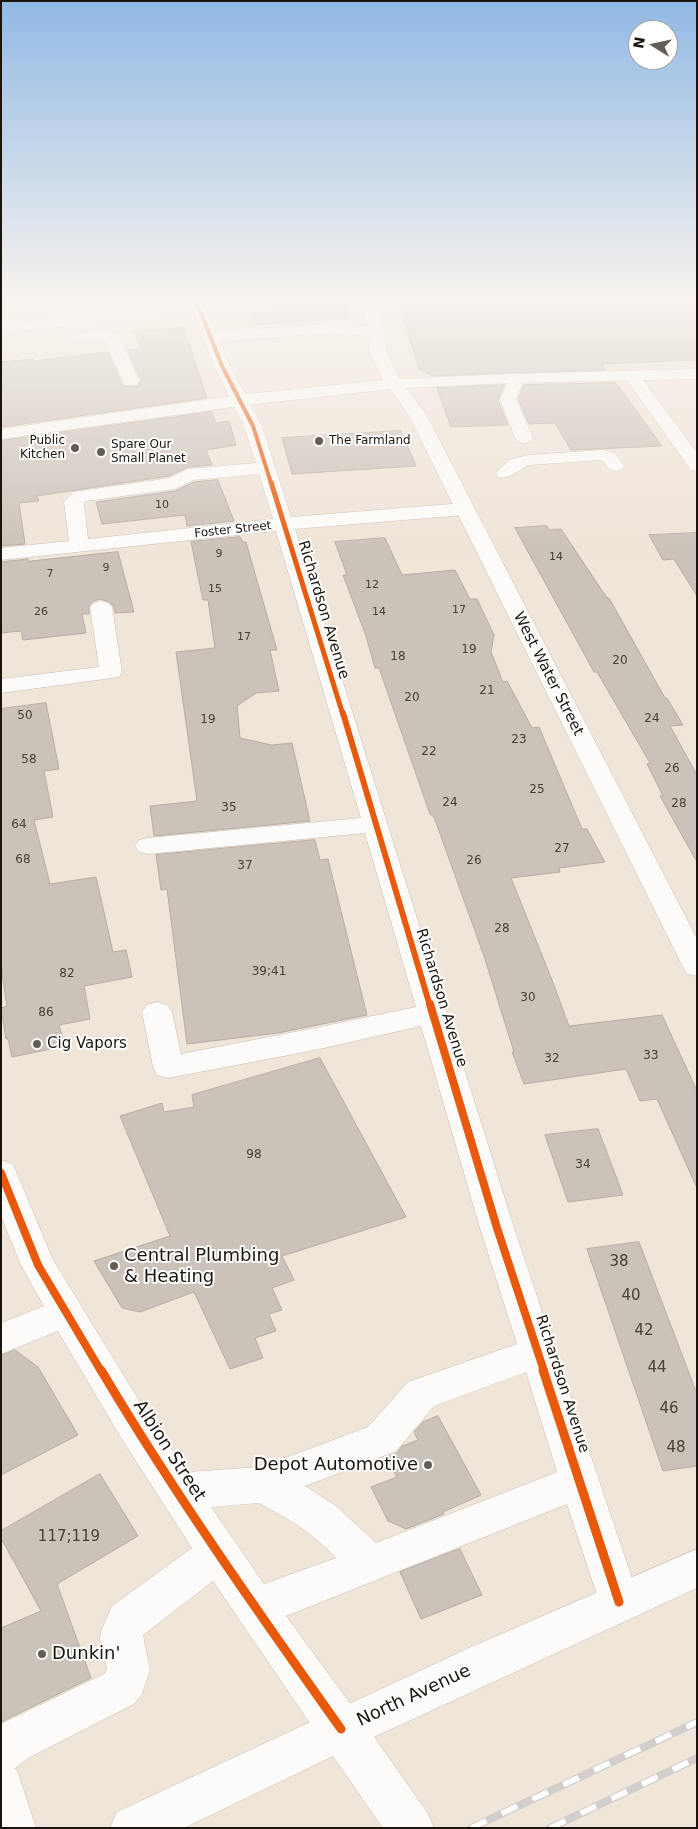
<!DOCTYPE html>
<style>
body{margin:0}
#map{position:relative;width:698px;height:1829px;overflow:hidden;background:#f0e5d9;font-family:"DejaVu Sans",sans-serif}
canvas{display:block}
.frame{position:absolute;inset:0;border:2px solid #1a140c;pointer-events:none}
.north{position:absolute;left:628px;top:20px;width:50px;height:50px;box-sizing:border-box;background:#fff;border:1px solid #a3a19e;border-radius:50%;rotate:280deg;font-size:14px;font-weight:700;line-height:20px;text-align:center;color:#1a140c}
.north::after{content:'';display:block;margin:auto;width:18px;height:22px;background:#655d54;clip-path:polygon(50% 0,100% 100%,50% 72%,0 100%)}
</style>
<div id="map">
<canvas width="698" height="1829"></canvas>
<div class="frame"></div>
<div class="north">N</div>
</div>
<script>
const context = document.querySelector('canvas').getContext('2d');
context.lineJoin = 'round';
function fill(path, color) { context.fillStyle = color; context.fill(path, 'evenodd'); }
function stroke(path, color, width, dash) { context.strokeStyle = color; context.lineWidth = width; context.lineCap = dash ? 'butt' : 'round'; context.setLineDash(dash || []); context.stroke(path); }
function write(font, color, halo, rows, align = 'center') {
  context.font = font + ' "DejaVu Sans",sans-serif'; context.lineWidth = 4; context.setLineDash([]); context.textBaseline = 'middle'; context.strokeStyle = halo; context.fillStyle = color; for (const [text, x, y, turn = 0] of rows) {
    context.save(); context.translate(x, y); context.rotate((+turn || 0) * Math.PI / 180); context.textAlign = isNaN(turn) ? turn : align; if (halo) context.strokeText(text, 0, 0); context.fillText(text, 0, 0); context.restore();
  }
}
const building = new Path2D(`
 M510 298H613L618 307 697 305V360L602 364 606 370 432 376 419 369 398 301Z
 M349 305 350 318 254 325 249 312Z
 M184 328 207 398 1 427V362L33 359 34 361 108 352 123 386 137 387 141 380 127 350 141 349 134 331Z
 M616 383 662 446 571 450 555 423 529 424 518 399 524 385Z
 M504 385 498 400 508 425 451 427 437 388Z
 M212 412 216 423 229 421 236 445 206 450 212 465 188 467 169 476 37 496 39 501 19 503 25 544 1 546V441Z
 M401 431 416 466 292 474 282 438Z
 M218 480 234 521 187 526 185 515 102 524 96 502 175 491 194 482Z
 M547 526 549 530 561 529 607 598H609L665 698H667L683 725 670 726 697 775V862L660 796H663L647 764 650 763 597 672H594L515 528Z
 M697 533V596L674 559 663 560 649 535Z
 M240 537 243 542H246L277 650H270L279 691 256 693 237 706 240 738 272 745 292 743 310 821 154 836 150 806 197 801 176 652 215 648 208 600H203L191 542Z
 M385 538 402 575 455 570 470 599H477L494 635 491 652 503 682 507 681 532 728 539 727 582 829H587L605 862 559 868 560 872 511 878 552 980 569 1026 662 1015 697 1091V1188L657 1099 640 1101 626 1069 524 1084 512 1052H514L484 956 434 817 430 814 379 668H375L366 636 343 575H347L335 542Z
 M118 552 134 612 115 613 114 607 109 602 100 599 93 601 89 606V614H82L86 633 23 640 21 631 1 633V562L28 559V561Z
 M46 703 59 769 44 771 53 817 34 820 50 884 96 877 113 952 126 950 132 977 84 986 90 1019 59 1025 65 1046 12 1057 8 1039H6L1 1008 7 1006 1 967V709Z
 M315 840 320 860 328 859 367 1015 278 1033 187 1044 167 889 161 890 156 855Z
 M320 1058 406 1217 282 1256 294 1280 272 1288 282 1310 269 1314 276 1331 255 1338 263 1358 230 1369 194 1292 140 1312 122 1308 94 1261 170 1236 120 1116 162 1103 164 1112 194 1107 192 1095Z
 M598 1129 623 1195 568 1202 545 1135Z
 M639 1242 697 1394V1466L663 1471 587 1249Z
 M15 1350 38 1367 78 1435 1 1475V1356Z
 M438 1416 481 1495 443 1512 444 1514 406 1529 388 1521 371 1487 397 1477 387 1457 397 1453 402 1446 418 1440 414 1432 423 1422Z
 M100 1474 138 1536 57 1584 91 1678 1 1722V1628L41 1611 1 1538V1531Z
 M460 1549 482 1595 421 1619 400 1572Z`);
fill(building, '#cbc2b9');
stroke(building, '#b5aca3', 1);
const minor = new Path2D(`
 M139 298H153L160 314 157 317 1 333V323L143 310Z
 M188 298H202L205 304 296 298H373L371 301 366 302 208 313 216 332 332 323 373 327 378 329 381 332 378 335 373 337 332 333 220 341 230 366 262 426 291 517 464 503 471 505 474 509 471 513 464 515 295 529 514 1228 640 1602 634 1616 619 1622 604 1616 567 1504 286 1616 357 1713 363 1729 357 1745 341 1751 325 1745 213 1581 143 1635 150 1670 142 1694 134 1704 30 1757 14 1769 17 1770 36 1828H1V1724L104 1674 107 1669 100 1639 101 1631 112 1606 192 1548 120 1436 58 1331 1 1354V1323L44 1306 21 1265 1 1216V1160L13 1164 53 1260 146 1412 187 1472 261 1467 368 1427 408 1382 517 1344 480 1228 421 1026 315 1050 168 1078 157 1075 153 1067 142 1012 147 1005 157 1002 167 1005 172 1012 181 1054 315 1028 416 1007 365 833 148 854 139 852 135 846 139 840 148 838 361 818 276 531 1 560V548L69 541 64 502 73 492 170 478 188 469 256 463 244 426 214 366ZM259 474 273 519 88 539 84 503 86 501 175 489 193 480ZM526 1372 557 1472 376 1543 336 1506 305 1486 396 1451 434 1406ZM259 1503C287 1517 314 1534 336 1558L264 1584 211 1507Z
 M104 330 117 334 119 337 139 381 137 385H125L105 340H69L67 337 69 334Z
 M632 371 638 373 697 453V471L691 470 624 376 626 373Z
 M514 380 520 381 522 385 516 399 533 438 530 442 524 443 518 442 515 438 500 399 508 381Z
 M602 450 615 453 624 466 621 470C610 473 609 467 601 460L530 465C517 469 512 480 498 477L496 473 509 460 528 455Z
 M101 601 108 603 112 607 122 672 119 677 1 693V679L99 667 90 607 94 603Z`);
const major = new Path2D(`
 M363 298H377L386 353 399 379 508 374 697 369V379L508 383 406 388 426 414 697 939V976L687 974 683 967 408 414 390 389 247 405 1 439V429L247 394 383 380 370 353Z
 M697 1549V1588L374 1737 427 1812 434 1828H383L333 1756 184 1828H110L117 1812 469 1648Z`);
stroke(minor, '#c6bdb4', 1);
stroke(major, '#c6bdb4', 1);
fill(minor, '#fdfbf9');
fill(major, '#fdfbf9');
const rail = new Path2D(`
 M471 1828 697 1722
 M550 1828 697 1758`);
stroke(rail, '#d1cecb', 8);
stroke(rail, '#fff', 5.5, [17]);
stroke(new Path2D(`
 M195 298 222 366 253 426 271 483`), '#e8590c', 4);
stroke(new Path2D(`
 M271 482 343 715`), '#e8590c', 5);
stroke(new Path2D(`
 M343 713 430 1006`), '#e8590c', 6);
stroke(new Path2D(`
 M430 1004 497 1228 544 1371
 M1 1173 38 1265 101 1371`), '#e8590c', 8);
stroke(new Path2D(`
 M101 1370C174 1493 258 1612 341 1729
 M543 1370 619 1602`), '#e8590c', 9);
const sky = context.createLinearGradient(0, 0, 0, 554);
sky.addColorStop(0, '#91b9e5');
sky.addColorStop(0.54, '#f8f3ee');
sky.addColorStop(1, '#f8f3ee00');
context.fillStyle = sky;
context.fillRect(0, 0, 698, 554);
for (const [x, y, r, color] of [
 [319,441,5,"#655d54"],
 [75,448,5,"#655d54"],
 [101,452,5,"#655d54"],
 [37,1044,5,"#655d54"],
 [114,1266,5,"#655d54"],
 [428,1465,5,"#655d54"],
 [42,1654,5,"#655d54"]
]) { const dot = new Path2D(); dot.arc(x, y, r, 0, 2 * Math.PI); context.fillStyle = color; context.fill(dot); stroke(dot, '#fff', 2); }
write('11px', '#464037', null, [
 ["10",162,505],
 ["9",219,554],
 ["14",556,557],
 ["9",106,568],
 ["7",50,574],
 ["12",372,585],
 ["15",215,589],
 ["17",459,610],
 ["26",41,612],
 ["14",379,612],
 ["17",244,637]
]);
write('12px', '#1a140c', '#fff', [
 ["Public",65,441,"right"],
 ["Kitchen",65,455,"right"],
 ["The Farmland",329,441],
 ["Spare Our",111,445],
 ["Small Planet",111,459]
], 'left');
write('12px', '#1a140c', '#fff', [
 ["Foster Street",233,530,-6]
]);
write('12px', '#464037', null, [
 ["19",469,650],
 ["18",398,657],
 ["20",620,661],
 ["21",487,691],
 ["20",412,698],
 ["50",25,716],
 ["24",652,719],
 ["19",208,720],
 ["23",519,740],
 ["22",429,752],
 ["58",29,760],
 ["26",672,769],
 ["25",537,790],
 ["24",450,803],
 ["28",679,804],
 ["35",229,808],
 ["64",19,825],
 ["27",562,849],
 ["68",23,860],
 ["26",474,861],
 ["37",245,866],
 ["28",502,929],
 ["39;41",269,972],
 ["82",67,974],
 ["30",528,998],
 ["86",46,1013],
 ["33",651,1056],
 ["32",552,1059],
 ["98",254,1155],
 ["34",583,1165]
]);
write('15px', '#1a140c', '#fff', [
 ["Richardson Avenue",323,610,73],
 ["West Water Street",548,674,63],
 ["Richardson Avenue",441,998,73],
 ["Richardson Avenue",562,1384,72]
]);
write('15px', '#1a140c', '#fff', [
 ["Cig Vapors",47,1044]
], 'left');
write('15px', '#464037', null, [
 ["38",619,1262],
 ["40",631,1296],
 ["42",644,1331],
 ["44",657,1368],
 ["46",669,1409],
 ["48",676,1448],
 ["117;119",69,1537]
]);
write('18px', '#1a140c', '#fff', [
 ["Central Plumbing",124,1256],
 ["& Heating",124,1277],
 ["Depot Automotive",418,1465,"right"],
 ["Dunkin'",52,1654]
], 'left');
write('18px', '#1a140c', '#fff', [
 ["Albion Street",169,1451,57],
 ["North Avenue",414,1696,-25]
]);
</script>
